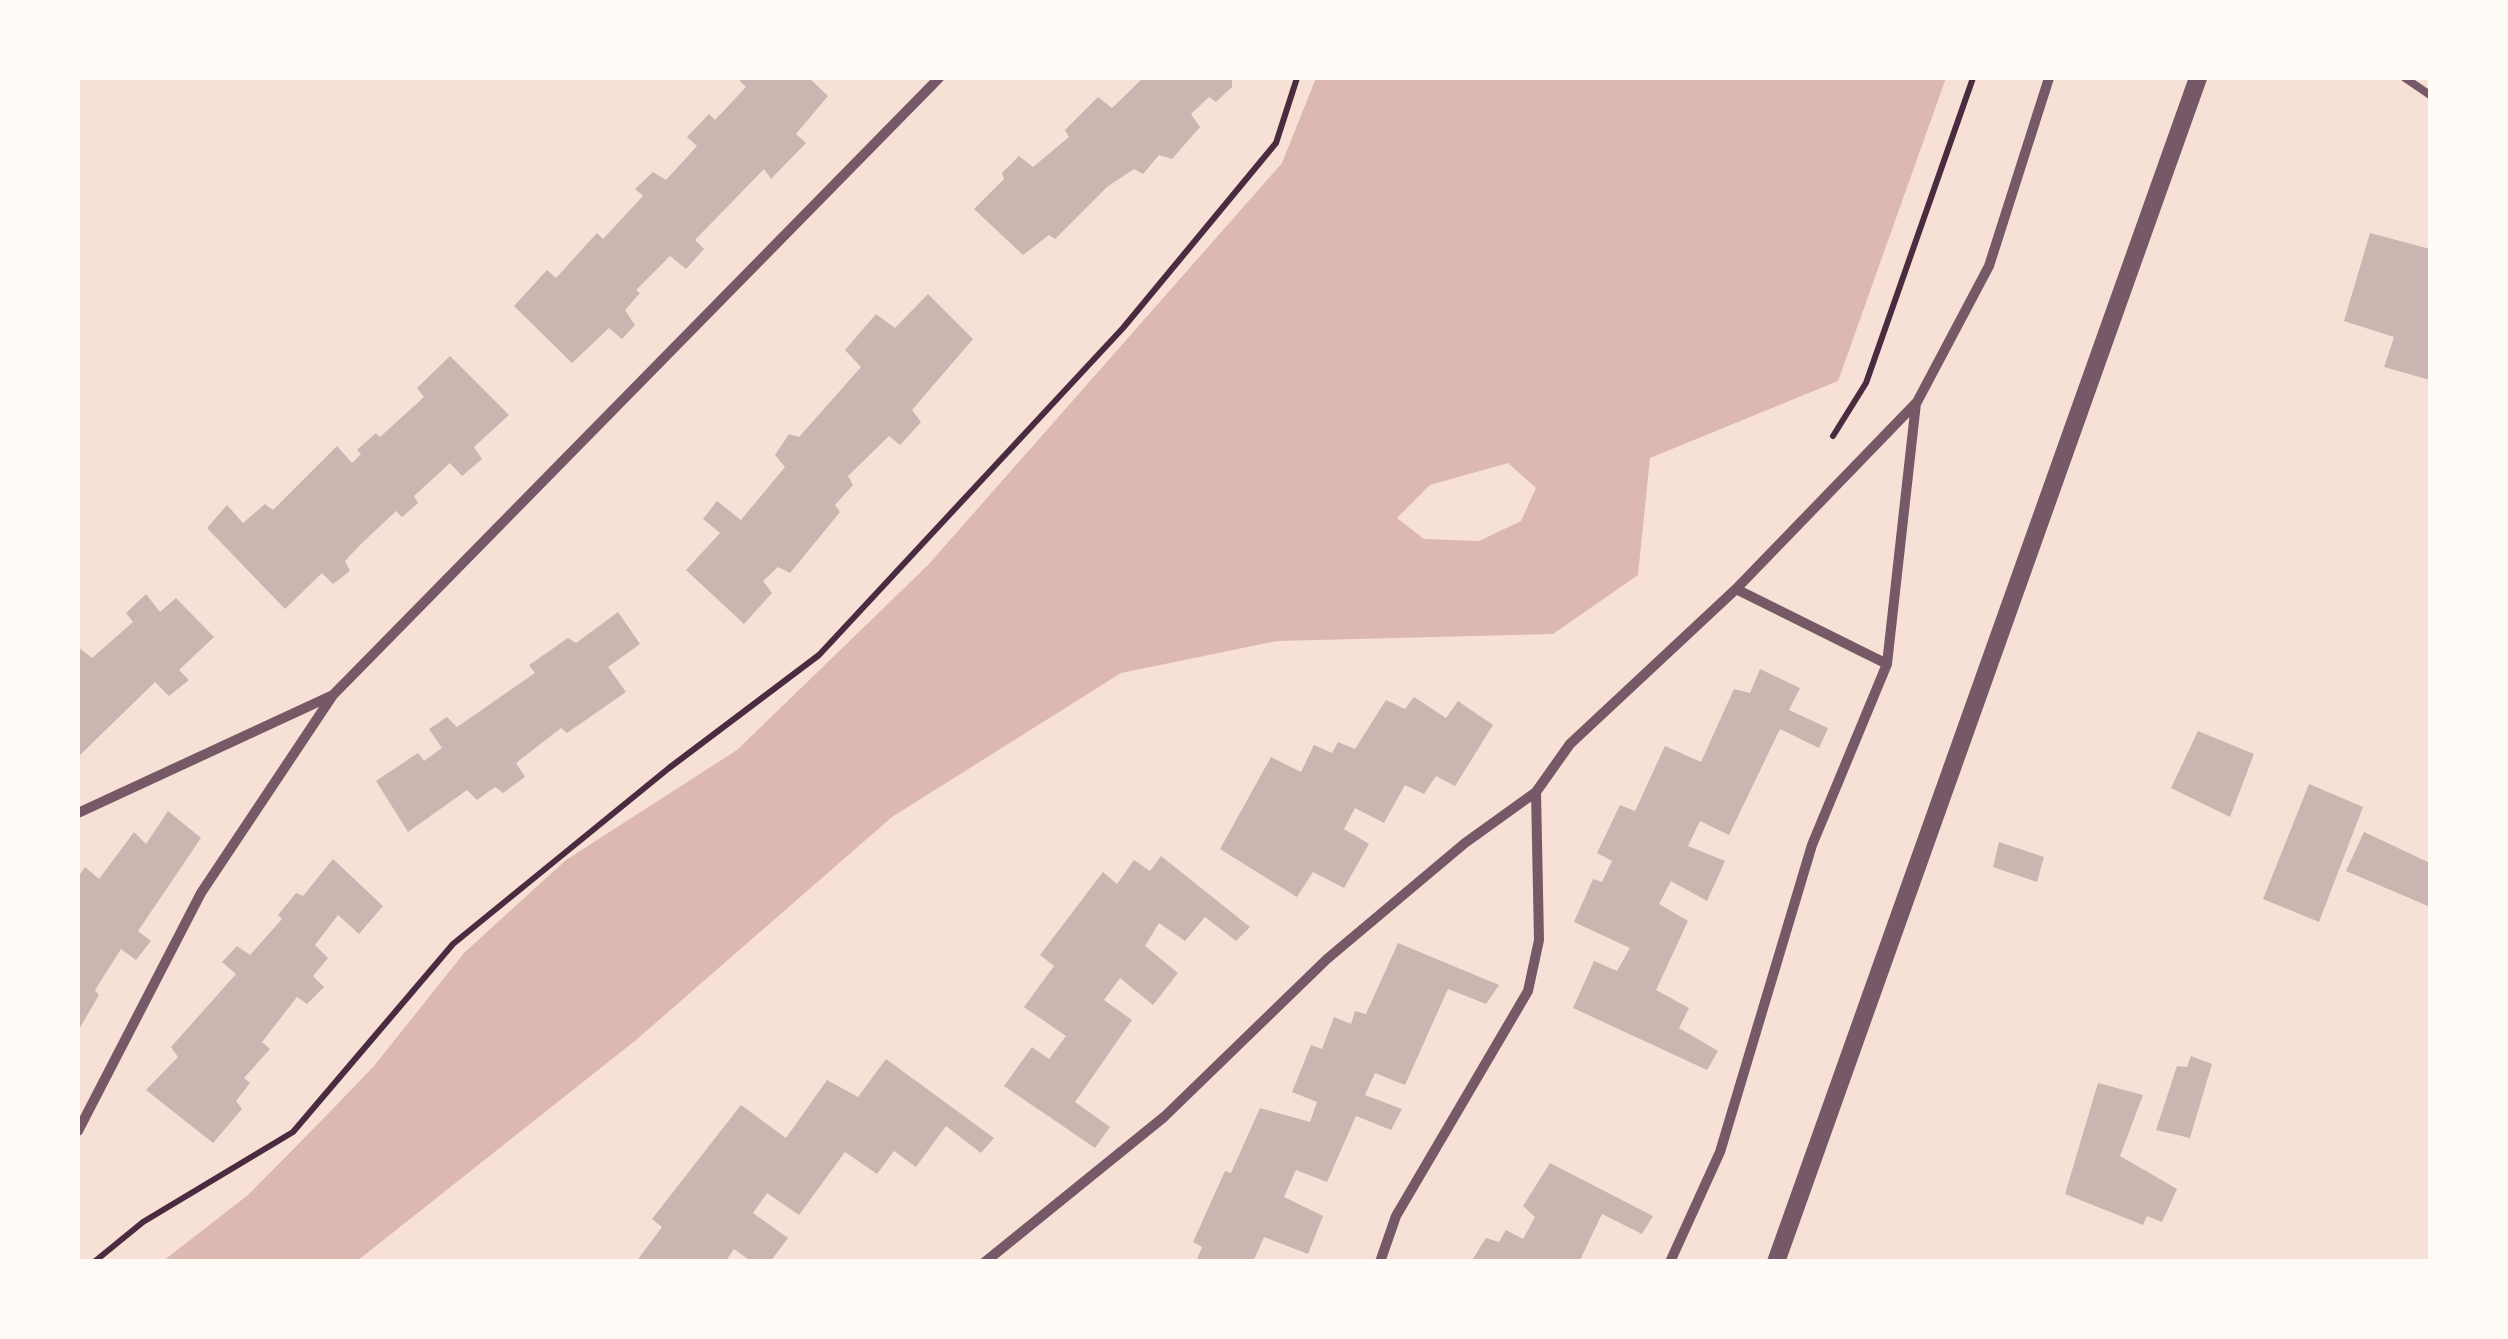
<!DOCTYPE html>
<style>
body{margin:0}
#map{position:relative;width:2508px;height:1339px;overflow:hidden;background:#f7e1d7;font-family:Commissioner,sans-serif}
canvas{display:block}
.frame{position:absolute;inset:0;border:80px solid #fffaf5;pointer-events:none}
</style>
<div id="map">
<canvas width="2508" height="1339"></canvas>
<div class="frame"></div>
</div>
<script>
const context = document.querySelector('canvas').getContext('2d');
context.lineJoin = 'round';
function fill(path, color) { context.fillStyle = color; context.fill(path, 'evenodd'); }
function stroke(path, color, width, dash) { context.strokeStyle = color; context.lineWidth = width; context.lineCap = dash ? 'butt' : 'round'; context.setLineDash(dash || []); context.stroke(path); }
fill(new Path2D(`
 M1316 78H1946L1838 381 1650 458 1638 575 1553 634 1277 641 1121 673 892 817 636 1040 357 1261H163L248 1195 322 1120 374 1066 464 953 566 860 737 750 928 565 1282 163ZM1508 463 1536 488 1521 521 1479 541 1424 539 1397 518 1430 485Z`), '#dcb8b0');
fill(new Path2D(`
 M742 78H809L828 96 796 134 806 143 771 179 764 169 695 240 704 249 686 269 670 256 636 290 640 293 625 310 635 325 622 339 609 328 572 363 514 306 547 270 556 278 597 233 603 239 643 196 635 189 653 172 666 180 697 146 687 137 709 114 715 120 746 87 740 81Z
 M1143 78H1232V87L1216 102 1209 97 1191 114 1200 127 1172 159 1159 155 1143 174 1134 169 1107 187 1055 239 1049 235 1023 255 974 209 1004 179 1002 173 1019 156 1033 167 1069 137 1065 130 1098 97 1112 108Z
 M2370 233 2430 249V380L2384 367 2394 337 2344 321Z
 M928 294 973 339 912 410 921 422 900 445 889 436 848 476 853 485 835 505 840 512 790 573 778 567 763 581 772 593 744 624 686 570 720 533 703 519 717 501 741 520 785 467 775 455 789 434 799 437 861 367 845 350 876 314 895 328Z
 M450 356 509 415 474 447 482 459 462 476 450 463 414 496 418 503 402 517 396 511 360 545 345 561 350 571 333 584 322 573 285 609 207 528 227 505 243 523 265 504 273 510 337 446 352 463 361 454 357 450 376 433 380 437 424 397 417 388Z
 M146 594 160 612 176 598 214 637 179 670 189 680 169 696 155 682 78 757V647L92 658 133 622 126 613Z
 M618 612 640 644 608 667 626 692 567 733 561 728 516 763 525 777 503 793 495 787 477 800 467 790 408 832 376 781 418 753 424 761 442 748 429 729 447 717 457 727 535 673 529 665 568 638 576 643Z
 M1760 669 1800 688 1789 710 1828 728 1819 748 1780 729 1729 835 1700 821 1688 846 1725 861 1707 901 1671 881 1659 904 1688 921 1656 990 1689 1008 1679 1028 1718 1051 1707 1070 1573 1008 1594 961 1617 971 1630 948 1574 922 1593 879 1602 882 1612 861 1597 853 1620 805 1635 811 1665 746 1701 762 1734 689 1750 693Z
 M1414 697 1446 718 1458 701 1493 725 1455 786 1436 776 1424 794 1405 785 1384 823 1355 808 1344 829 1369 844 1344 888 1313 872 1297 897 1220 849 1271 757 1301 772 1314 745 1332 753 1338 742 1355 749 1386 700 1405 709Z
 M2198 731 2254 754 2230 817 2171 788Z
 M2309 784 2363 807 2319 922 2263 899Z
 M168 811 201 838 138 931 151 941 136 960 121 949 95 990 99 995 78 1031V877L85 867 99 879 134 832 146 844Z
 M2364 832 2430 863 2428 906 2346 871Z
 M1999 842 2044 857 2037 882 1993 867Z
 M1161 856 1250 927 1236 941 1205 917 1185 941 1159 923 1145 946 1178 973 1153 1005 1120 978 1104 1000 1132 1020 1075 1102 1110 1127 1095 1148 1004 1086 1032 1047 1049 1059 1066 1036 1024 1007 1054 966 1040 955 1103 872 1117 884 1134 860 1150 871Z
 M333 859 383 906 359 934 338 915 315 945 328 958 313 976 324 987 307 1004 297 997 262 1042 270 1049 244 1078 250 1083 236 1101 242 1109 213 1143 146 1090 178 1057 171 1047 236 974 222 962 237 946 250 955 282 919 278 915 296 893 303 896Z
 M1398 943 1499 985 1486 1004 1448 989 1405 1085 1375 1073 1365 1095 1402 1109 1391 1130 1356 1116 1327 1182 1296 1170 1284 1197 1323 1216 1308 1254 1264 1237 1253 1262H1196L1202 1247 1193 1242 1225 1171 1231 1173 1260 1108 1310 1122 1317 1102 1292 1092 1311 1045 1322 1049 1334 1017 1351 1024 1355 1011 1366 1014Z
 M2191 1056 2212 1064 2190 1138 2156 1130 2177 1066 2187 1067Z
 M886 1059 994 1138 981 1153 946 1126 916 1167 894 1151 877 1174 845 1152 799 1215 767 1193 753 1213 788 1238 770 1262H752L734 1249 725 1262H636L662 1227 652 1219 741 1105 786 1138 827 1080 858 1097Z
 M2098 1083 2143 1095 2120 1156 2177 1189 2162 1222 2147 1216 2143 1225 2065 1194Z
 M1550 1163 1653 1216 1642 1234 1602 1214 1579 1262H1471L1486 1238 1499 1242 1506 1230 1523 1239 1535 1217 1523 1206Z`), '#ccb4b1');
stroke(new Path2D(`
 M1833 436 1866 383 1973 78
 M94 1262 143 1222 293 1132 453 944 669 768 819 655 1123 328 1276 143 1297 78`), '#4a2c40', 6);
stroke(new Path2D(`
 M2405 78 2430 95`), '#755966', 8);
stroke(new Path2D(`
 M1736 589 1887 664
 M78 813 333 695 939 78
 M78 1131 201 893 333 695
 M985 1262 1164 1117 1327 959 1465 843 1536 792 1570 744 1736 589 1917 402 1989 266 2049 78
 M1380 1262 1396 1216 1528 991 1539 940 1536 792
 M1670 1262 1720 1152 1812 845 1887 664 1916 403`), '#755966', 10);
stroke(new Path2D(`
 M1776 1262 2198 78`), '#755966', 18);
</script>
